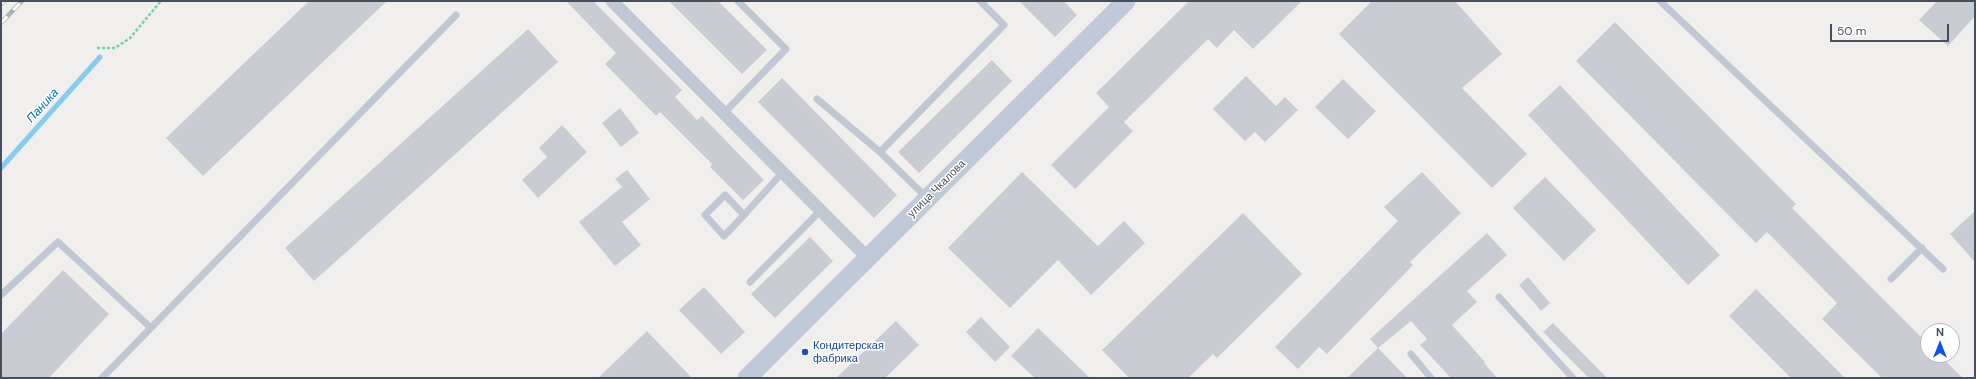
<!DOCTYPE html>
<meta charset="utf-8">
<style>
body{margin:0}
#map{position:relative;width:1976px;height:379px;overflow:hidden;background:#f1efee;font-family:"DM Sans",sans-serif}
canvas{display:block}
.frame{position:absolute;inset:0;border:2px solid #464f5d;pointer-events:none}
.north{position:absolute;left:1920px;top:323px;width:40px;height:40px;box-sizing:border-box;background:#fff;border:1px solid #b5b9be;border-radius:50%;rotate:0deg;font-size:11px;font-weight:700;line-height:16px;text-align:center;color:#464f5d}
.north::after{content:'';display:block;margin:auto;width:14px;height:18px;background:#1153e8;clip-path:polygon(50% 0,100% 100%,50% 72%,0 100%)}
.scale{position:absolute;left:1830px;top:24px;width:119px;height:18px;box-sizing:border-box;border:2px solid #464f5d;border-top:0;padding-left:5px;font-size:12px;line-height:14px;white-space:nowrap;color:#464f5d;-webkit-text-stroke:3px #fff;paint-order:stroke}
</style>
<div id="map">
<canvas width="1976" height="379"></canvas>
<div class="frame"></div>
<div class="north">N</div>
<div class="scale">50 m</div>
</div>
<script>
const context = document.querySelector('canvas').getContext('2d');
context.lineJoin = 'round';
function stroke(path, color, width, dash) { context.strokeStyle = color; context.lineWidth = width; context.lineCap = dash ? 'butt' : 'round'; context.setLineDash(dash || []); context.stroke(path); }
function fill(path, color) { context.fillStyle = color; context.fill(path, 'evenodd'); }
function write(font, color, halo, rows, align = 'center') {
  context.font = font + ' "DM Sans",sans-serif'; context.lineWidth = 3; context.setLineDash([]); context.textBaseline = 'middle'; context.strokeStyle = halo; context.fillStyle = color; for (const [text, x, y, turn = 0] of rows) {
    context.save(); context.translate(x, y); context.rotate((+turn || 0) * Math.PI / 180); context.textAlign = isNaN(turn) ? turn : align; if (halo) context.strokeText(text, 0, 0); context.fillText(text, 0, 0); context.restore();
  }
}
stroke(new Path2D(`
 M1 168 100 57`), '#86ccf0', 5);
fill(new Path2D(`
 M309 1H387L203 176 166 138Z
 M566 1H593L682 90 675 97 697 120 702 116 764 180 743 200 710 167 712 164 660 112 656 116 605 64 616 53Z
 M669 1H718L767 50 742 74Z
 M1019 1H1064L1077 15 1055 37Z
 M1189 1H1302L1253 49 1234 30 1217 48 1208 39 1124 122 1133 131 1075 189 1051 165 1109 107 1096 93Z
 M1372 1H1455L1502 54 1462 88 1527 154 1492 188 1339 34Z
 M1937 1H1975V16L1948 46 1919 20Z
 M1615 22 1796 204 1792 208 1928 344V355H1939L1963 378H1882L1822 319 1837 303 1767 232 1756 243 1576 61Z
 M528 29 558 62 314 281 285 248Z
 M992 60 1012 81 919 173 898 152Z
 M1246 76 1276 106 1285 97 1298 110 1265 142 1255 132 1245 141 1213 109Z
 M782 78 897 195 874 218 758 102Z
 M1343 79 1376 111 1348 139 1315 107Z
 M1560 85 1720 255 1688 285 1528 115Z
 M620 108 639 133 621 147 602 123Z
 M562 125 587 152 538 198 522 180 547 157 539 148Z
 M627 170 650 199 622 222 641 245 615 266 579 222 622 187 615 179Z
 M1022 172 1098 246 1124 221 1145 243 1091 295 1058 260 1010 308 948 248Z
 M1422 172 1461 213 1410 262 1413 265 1327 354 1319 347 1298 369 1275 347 1398 221 1384 207Z
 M1545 177 1596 230 1564 261 1513 208Z
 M1975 211V262L1950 234Z
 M1243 213 1302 274 1217 358 1213 354 1188 378H1129L1102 350Z
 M1487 233 1507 255 1467 291 1477 302 1452 325 1485 362 1484 363 1497 378H1451L1420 345 1427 339 1411 321 1378 348 1370 339Z
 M810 237 833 261 775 318 751 294Z
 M63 270 109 314 49 378H1V334Z
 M1528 277 1550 303 1541 311 1519 285Z
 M704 287 745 332 721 354 679 310Z
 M1756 289 1845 378H1791L1729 316Z
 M981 317 1010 347 995 362 966 332Z
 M896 321 919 345 885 378H836Z
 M1553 323 1607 378H1589L1543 332Z
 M1038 328 1090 378H1035L1011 356Z
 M647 331 692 378H598Z
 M1378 348 1407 378H1347Z`), '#caccd4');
stroke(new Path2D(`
 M97 48H115L130 38 161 1`), '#71d0ae', 2.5, [3, 2]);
stroke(new Path2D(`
 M1660 1 1943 269
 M817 99 880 152 927 198
 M723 114 786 49 738 1
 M880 152 1004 25 980 1
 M744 215 724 236 705 215 725 195 744 215 782 173
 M1891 279 1922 248
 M750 282 820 211
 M1 295 58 242 150 327
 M1499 297 1573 378
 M1411 354 1431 378
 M102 378 456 15`), '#c1c8d4', 7);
stroke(new Path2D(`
 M612 1 868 258`), '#c1c8d4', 13);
stroke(new Path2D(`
 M747 378 1126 1`), '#c0c9d8', 19);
const rail = new Path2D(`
 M1 4 4 1
 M1 23 22 1`);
stroke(rail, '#b0b2b9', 4.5);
stroke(rail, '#fff', 3, [9]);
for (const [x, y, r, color] of [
 [805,352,4,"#1a4fb4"]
]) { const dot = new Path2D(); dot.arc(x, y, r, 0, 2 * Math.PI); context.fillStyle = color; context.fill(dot); stroke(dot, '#fff', 1.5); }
write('11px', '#464f5d', '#fff', [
 ["улица Чкалова",937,189,-45]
]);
write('11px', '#164399', '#fff', [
 ["Кондитерская",813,346],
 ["фабрика",813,359]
], 'left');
write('italic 12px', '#0676af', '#fff', [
 ["Паника",43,106,-48]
]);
</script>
